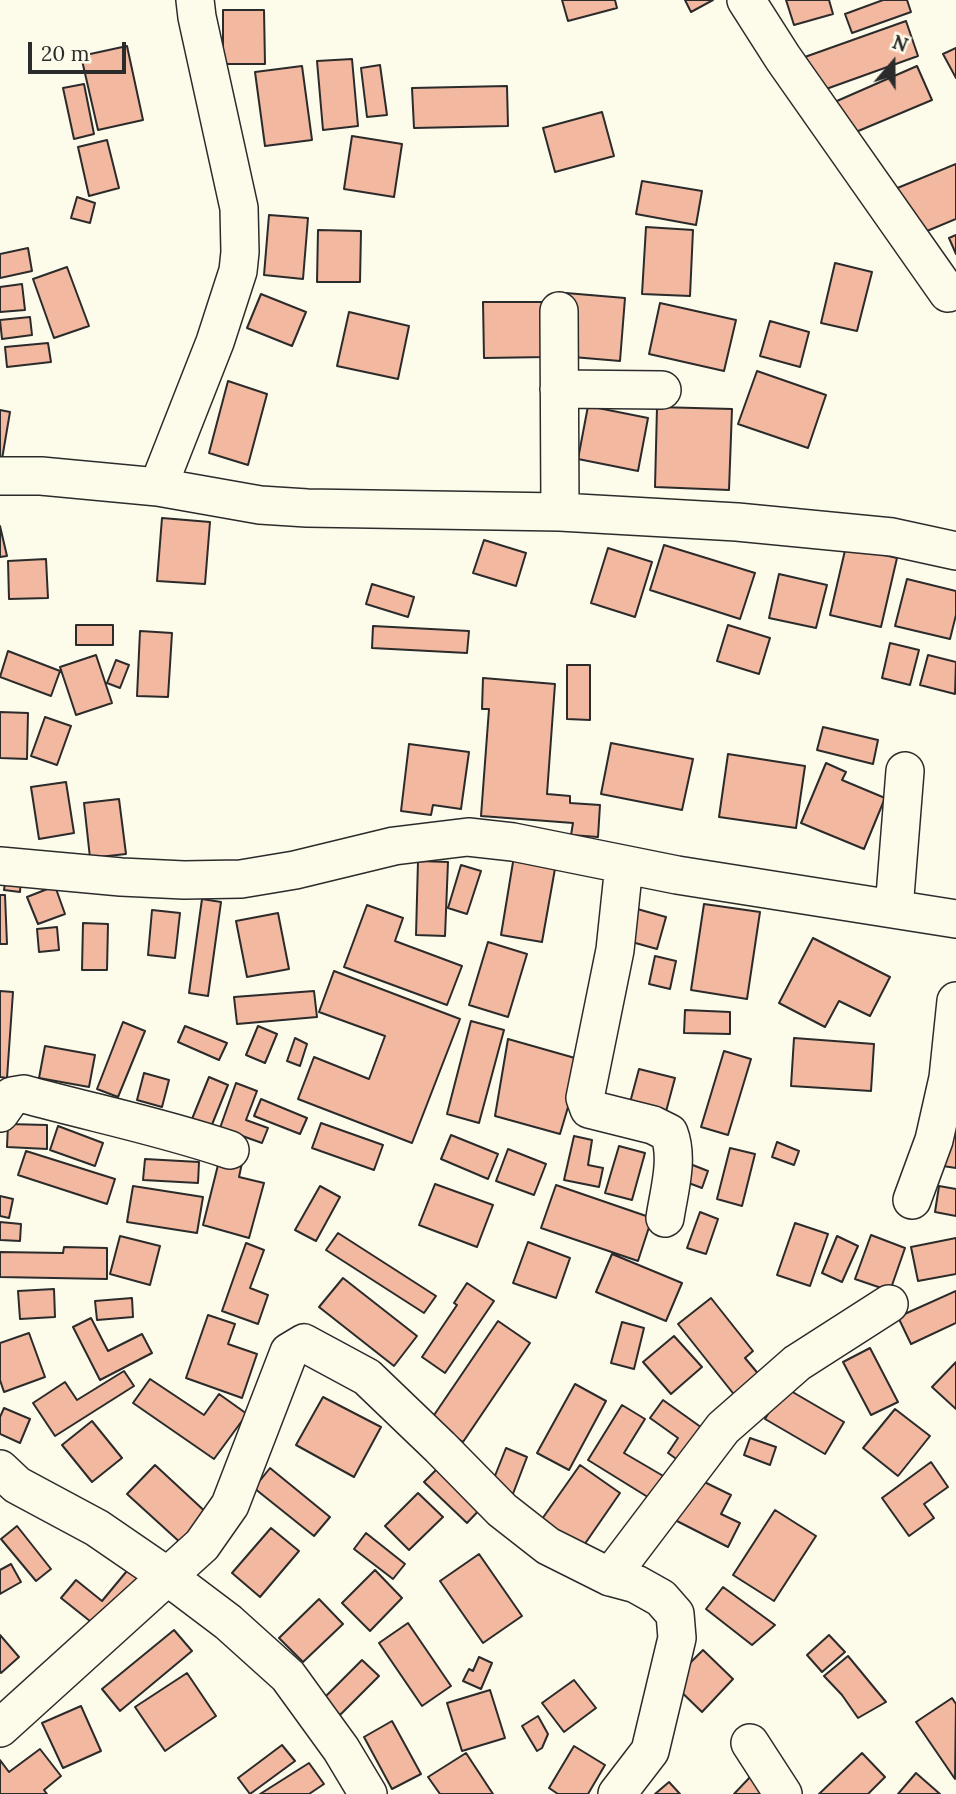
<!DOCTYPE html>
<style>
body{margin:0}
#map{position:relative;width:956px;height:1794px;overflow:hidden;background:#fdfbea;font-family:Lora,serif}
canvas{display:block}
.north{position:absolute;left:858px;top:28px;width:70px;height:70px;-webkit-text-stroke:5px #fdfbea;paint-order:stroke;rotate:20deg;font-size:19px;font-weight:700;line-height:28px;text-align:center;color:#2b2b2b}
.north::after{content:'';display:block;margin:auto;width:24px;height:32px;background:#2b2b2b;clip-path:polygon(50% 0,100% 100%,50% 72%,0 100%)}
.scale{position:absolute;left:28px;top:42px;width:98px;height:32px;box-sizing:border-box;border:4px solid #2b2b2b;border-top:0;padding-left:9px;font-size:21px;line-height:24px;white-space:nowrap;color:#2b2b2b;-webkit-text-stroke:5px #fdfbea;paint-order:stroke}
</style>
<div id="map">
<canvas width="956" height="1794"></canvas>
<div class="north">N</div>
<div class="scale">20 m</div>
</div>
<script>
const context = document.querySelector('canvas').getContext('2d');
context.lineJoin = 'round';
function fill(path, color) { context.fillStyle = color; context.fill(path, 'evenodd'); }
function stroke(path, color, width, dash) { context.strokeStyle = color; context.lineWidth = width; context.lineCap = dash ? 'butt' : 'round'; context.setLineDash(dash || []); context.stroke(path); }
const building = new Path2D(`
 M562 0H615L617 8 568 21Z
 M685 0H713L691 12Z
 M786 0H829L833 14 794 25Z
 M883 0H907L911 12 852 33 845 14Z
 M223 10H264L265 64H223Z
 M906 21 918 56 815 93 802 58Z
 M127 46 143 120 98 130 81 56Z
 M956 48V78L943 54Z
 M352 59 358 126 323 130 317 61Z
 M380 65 387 115 367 117 361 68Z
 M302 66 312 140 265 146 255 72Z
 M917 66 932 100 844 137 830 104Z
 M84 84 94 134 74 139 63 88Z
 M507 86 508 126 414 128 412 88Z
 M602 112 614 156 555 172 543 128Z
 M352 136 402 144 394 197 344 189Z
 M107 140 119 188 89 196 78 147Z
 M956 164V219L915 236 895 189Z
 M642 181 702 191 696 225 636 214Z
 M77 197 95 203 90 223 71 218Z
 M269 215 308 218 303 279 264 275Z
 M646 227 693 230 690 296 642 294Z
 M318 230 361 231 360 282H317Z
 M956 235V254L949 238Z
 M28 248 32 271 0 278V254Z
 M835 263 872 272 857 331 821 323Z
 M67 267 89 326 54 338 33 279Z
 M22 284 25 310 0 312V287Z
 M566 293 625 298 620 361 561 356Z
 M261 294 306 312 292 346 247 328Z
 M483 302H547V357L484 358Z
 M660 303 736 320 724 371 649 354Z
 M349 312 409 326 398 379 337 366Z
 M30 317 32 335 2 339 0 320Z
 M770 321 809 332 800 367 760 356Z
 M48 343 51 362 7 367 5 347Z
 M757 371 826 395 808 448 738 424Z
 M228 381 267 394 248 465 209 453Z
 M588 406 648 418 638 471 578 459Z
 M657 407 732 409 729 490 655 487Z
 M0 410 10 412 1 465 0 464Z
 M162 518 210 522 205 584 157 581Z
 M0 526 7 556 0 557Z
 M484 540 526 553 516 586 473 573Z
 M664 545 755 573 740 619 650 590Z
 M846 546 897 558 881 627 830 615Z
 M608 548 652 562 635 617 591 603Z
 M46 559 48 598 9 599 8 561Z
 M779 574 827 585 816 628 769 618Z
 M907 579 956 591V615L950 639 895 626Z
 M372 584 414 597 408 617 366 604Z
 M76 625H113V645H76Z
 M728 625 770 638 759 674 717 661Z
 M373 626 469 631 467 653 372 648Z
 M140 631 172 633 168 697 137 696Z
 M890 643 919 650 910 685 882 678Z
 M8 651 60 671 51 696 0 677Z
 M96 655 112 703 76 715 60 667Z
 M928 655 956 662 955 694 920 685Z
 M116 660 129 665 120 688 107 683Z
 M567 665H590V720L567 719Z
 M483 678 555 684 547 794 570 796V803L600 805 598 837 571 835 573 823 481 816 489 709H482Z
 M0 712 28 713 27 759 0 758Z
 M45 717 71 726 57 765 31 756Z
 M823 727 878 740 873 764 817 750Z
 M611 743 693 759 682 810 601 794Z
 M409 744 469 752 461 809 433 805 431 815 401 811Z
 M728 754 805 766 796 828 719 817Z
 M826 763 846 772 842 780 885 798 864 849 801 823Z
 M66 782 74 833 39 839 31 787Z
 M119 799 126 854 90 858 84 803Z
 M514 856 556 863 542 942 501 935Z
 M418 861 448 862 445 936 416 935Z
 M461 865 481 871 467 914 448 908Z
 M6 876 21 877 20 892 4 890Z
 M55 886 65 914 38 924 27 897Z
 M0 895H5L7 944H0Z
 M202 899 221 902 208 996 189 993Z
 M704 904 760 912 747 999 691 990Z
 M367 905 403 918 395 941 462 966 447 1005 344 967Z
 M630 907 666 917 657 949 621 939Z
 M152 910 180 913 175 958 148 955Z
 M278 913 289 969 247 977 236 921Z
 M83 923 108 924 107 970H82Z
 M57 927 59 950 39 952 37 929Z
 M813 938 890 977 870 1016 839 1001 825 1027 779 1003Z
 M488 942 527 954 508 1017 469 1005Z
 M655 956 676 961 670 989 649 984Z
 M334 971 460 1019 412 1143 298 1099 314 1057 369 1079 385 1036 319 1012Z
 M0 991 13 992 7 1078 0 1077Z
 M314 991 317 1017 237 1024 234 997Z
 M685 1010 730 1012V1034L684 1033Z
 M471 1021 504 1030 479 1123 447 1114Z
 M123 1022 145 1031 118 1097 97 1089Z
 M185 1026 227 1043 219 1060 178 1042Z
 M258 1026 277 1034 265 1063 246 1055Z
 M295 1038 307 1044 300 1066 287 1061Z
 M794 1038 874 1044 871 1091 791 1086Z
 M508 1039 582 1060 560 1134 495 1116Z
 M45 1046 95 1055 89 1087 39 1078Z
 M724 1051 751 1059 728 1135 701 1127Z
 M639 1069 675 1078 664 1119 628 1110Z
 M144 1073 169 1080 162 1107 137 1100Z
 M209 1077 228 1085 211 1127 192 1119Z
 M236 1083 257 1091 246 1120 268 1128 262 1143 220 1128Z
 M261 1099 307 1118 300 1134 254 1116Z
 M321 1123 383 1145 374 1170 312 1148Z
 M8 1124 47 1125V1149L7 1147Z
 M58 1126 103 1143 95 1166 50 1150Z
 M949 1132 956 1134V1168L943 1166Z
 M451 1135 498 1154 488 1179 441 1159Z
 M574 1136 592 1140 588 1165 603 1168 599 1187 564 1180Z
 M777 1142 799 1151 794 1165 772 1157Z
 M619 1146 645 1153 632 1200 605 1193Z
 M730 1148 755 1154 742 1206 717 1199Z
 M508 1149 546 1164 534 1195 496 1181Z
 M26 1151 115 1179 107 1204 18 1175Z
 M220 1157 242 1163 239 1177 264 1183 249 1238 203 1225Z
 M145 1159 199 1162 198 1183 143 1180Z
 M685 1162 708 1171 702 1188 678 1179Z
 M435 1184 493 1205 477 1247 419 1225Z
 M556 1185 652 1218 638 1261 541 1228Z
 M133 1186 203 1197 197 1233 127 1222Z
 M320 1186 340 1197 316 1241 295 1230Z
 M939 1186 956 1189V1216L935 1212Z
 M0 1196 13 1199 9 1218 0 1216Z
 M700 1212 718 1219 706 1254 687 1248Z
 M0 1222 21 1224 20 1241 0 1240Z
 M795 1223 828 1234 810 1286 777 1275Z
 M338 1233 436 1296 424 1313 326 1250Z
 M871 1235 905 1248 890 1291 855 1279Z
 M120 1236 160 1246 150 1285 110 1274Z
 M837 1236 858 1246 842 1282 822 1273Z
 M956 1238V1274L918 1281 911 1247Z
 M528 1242 570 1258 556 1298 513 1283Z
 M246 1243 264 1250 250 1288 268 1295 258 1324 222 1311Z
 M64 1247 107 1248V1279L0 1277V1252L63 1253Z
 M612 1254 682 1283 666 1321 596 1292Z
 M343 1278 417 1336 394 1366 319 1307Z
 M467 1283 494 1301 445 1373 422 1357 457 1305 454 1303Z
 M54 1289 55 1317 20 1319 18 1291Z
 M956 1291V1323L911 1344 898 1317Z
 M132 1298 133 1317 97 1320 95 1301Z
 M711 1298 753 1351 745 1358 761 1377 736 1397 678 1324Z
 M208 1315 235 1324 228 1344 257 1354 242 1398 186 1378Z
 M91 1318 108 1351 142 1334 152 1353 100 1380 73 1327Z
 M498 1321 530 1343 463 1442 430 1421Z
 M622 1322 644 1328 634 1369 611 1363Z
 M29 1333 45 1377 4 1392 0 1380V1343Z
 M674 1336 702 1367 671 1394 643 1362Z
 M870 1348 898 1402 871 1415 843 1362Z
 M956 1362V1409L932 1387Z
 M124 1371 134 1386 55 1436 33 1403 65 1382 77 1400Z
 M150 1379 204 1415 219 1394 247 1414 214 1459 133 1403Z
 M575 1384 606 1401 569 1470 537 1453Z
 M784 1387 844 1422 825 1454 765 1419Z
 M323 1397 381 1427 354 1477 296 1445Z
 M663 1400 712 1435 689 1468 668 1453 678 1438 650 1418Z
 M622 1405 645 1419 624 1453 665 1477 651 1499 588 1460Z
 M4 1408 30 1419 20 1443 0 1434V1417Z
 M895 1409 930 1436 898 1476 863 1448Z
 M92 1421 122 1458 92 1482 62 1445Z
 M750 1438 776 1447 770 1465 744 1455Z
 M506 1448 527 1457 511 1499 489 1491Z
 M931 1462 948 1487 924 1504 934 1518 909 1536 882 1498Z
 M443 1463 485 1504 467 1523 424 1482Z
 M155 1465 210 1516 183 1545 127 1494Z
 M580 1465 620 1493 582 1548 542 1519Z
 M270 1468 330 1517 314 1536 254 1488Z
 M690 1475 731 1495 721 1514 740 1523 728 1547 669 1517Z
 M418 1493 443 1517 409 1550 385 1526Z
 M775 1510 816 1536 774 1601 733 1575Z
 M17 1526 51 1569 36 1581 1 1539Z
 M271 1528 299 1551 260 1597 232 1573Z
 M366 1533 405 1564 393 1579 354 1549Z
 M479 1554 522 1616 483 1643 440 1581Z
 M11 1564 21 1582 0 1594V1570Z
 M131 1566 148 1580 105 1633 61 1598 76 1580 102 1601Z
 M375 1570 402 1598 370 1631 342 1603Z
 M723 1587 775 1625 752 1645 706 1609Z
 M319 1599 343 1624 303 1662 279 1638Z
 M408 1623 451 1686 422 1706 379 1643Z
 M174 1630 192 1651 120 1711 102 1689Z
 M0 1635 19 1657 1 1673 0 1671Z
 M829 1635 845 1652 822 1672 807 1655Z
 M703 1650 733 1679 702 1712 671 1682Z
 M848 1656 886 1702 858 1718 842 1695 824 1676Z
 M479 1657 492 1663 481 1689 463 1681 469 1669 473 1671Z
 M362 1660 379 1676 340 1715 323 1699Z
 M187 1673 216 1716 165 1751 135 1707Z
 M574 1680 596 1708 564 1732 542 1703Z
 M490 1690 505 1738 462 1751 447 1703Z
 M952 1698 956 1704 955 1779 916 1722Z
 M81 1706 101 1751 63 1768 42 1723Z
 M538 1716 548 1734 542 1748 537 1751 522 1726Z
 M392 1721 421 1774 392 1789 364 1737Z
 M282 1745 295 1761 250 1794 238 1778Z
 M574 1746 605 1765 588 1794H558L549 1788Z
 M40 1749 61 1776 44 1790 47 1794H0V1760L9 1772Z
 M466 1753 493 1794H440L428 1777Z
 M862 1753 885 1777 868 1794H819Z
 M309 1763 324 1784 309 1794H260Z
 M916 1773 940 1794H898Z
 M752 1775 767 1794H734Z
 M669 1782 680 1794H655Z`);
fill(building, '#f2b8a0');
stroke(building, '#2b2b2b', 2);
const minor = new Path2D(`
 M746 0 783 58 948 293
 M559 311 560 512
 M559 389 662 390
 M0 476H41L158 487 260 505 307 508 560 512 737 522 892 537 956 551
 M158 487 215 342 238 271 240 252 239 208 197 17 195 0
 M624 865 615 950 585 1098 589 1109 653 1125 669 1133C679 1159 669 1191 665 1218
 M0 866 121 877 184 880 241 879 295 870 394 846 468 837 513 842 677 875 956 919
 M894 909 905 771
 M0 1113 12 1096 24 1094C93 1113 163 1127 230 1150
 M912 1200 934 1140 948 1078 956 1001
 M0 1469 17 1485 97 1528 167 1576 228 1622 288 1676 341 1749 368 1794
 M610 1577 723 1428 797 1363 889 1304
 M0 1728 202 1545 230 1505 289 1352 304 1343 367 1377 440 1447 502 1510 548 1546 610 1577 636 1584 661 1598 675 1614 677 1638 650 1751 617 1794
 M750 1743 783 1794`);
stroke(minor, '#2b2b2b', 40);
stroke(minor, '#fdfbea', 37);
</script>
